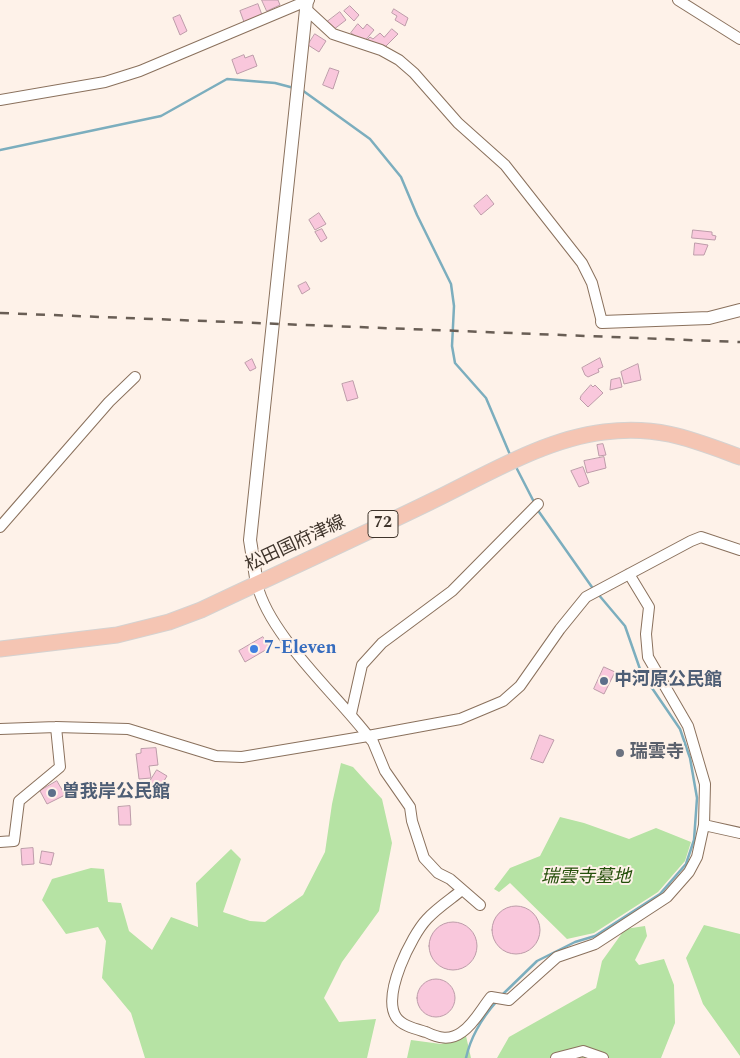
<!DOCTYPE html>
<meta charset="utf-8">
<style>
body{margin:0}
canvas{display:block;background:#fef2e9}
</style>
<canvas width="740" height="1058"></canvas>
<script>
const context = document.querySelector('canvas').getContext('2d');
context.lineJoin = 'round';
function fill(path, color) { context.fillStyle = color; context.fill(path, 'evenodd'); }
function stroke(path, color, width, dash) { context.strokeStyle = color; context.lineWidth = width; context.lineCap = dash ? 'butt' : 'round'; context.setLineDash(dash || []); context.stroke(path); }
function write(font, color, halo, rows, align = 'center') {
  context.font = font + ' Spectral,"Noto Sans JP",serif'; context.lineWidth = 4; context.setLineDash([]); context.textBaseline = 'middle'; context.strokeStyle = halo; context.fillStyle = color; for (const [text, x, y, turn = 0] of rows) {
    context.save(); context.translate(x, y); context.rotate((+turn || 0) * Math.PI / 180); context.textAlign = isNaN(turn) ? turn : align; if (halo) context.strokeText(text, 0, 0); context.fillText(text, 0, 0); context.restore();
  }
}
fill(new Path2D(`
 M341 763 353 767 382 799 392 843 379 911 342 962 324 998 339 1022 376 1019 367 1058H145L131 1013 102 978 106 941 98 927 66 934 42 900 52 879 91 868 104 869 108 902 121 903 129 931 152 950 171 917 198 927 196 883 231 849 241 859 223 912 250 921 265 922 303 895 325 852 332 804Z
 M560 817 584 823 629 839 656 828 691 842 685 861 658 892 594 933 567 939 510 883 499 892 494 889 510 868 540 856Z
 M704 925 740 934V1056L703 1004 686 958Z
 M645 926 647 936 635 960 639 965 664 959 674 985 675 1023 661 1058H497L509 1037 596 988 602 961 625 929Z
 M466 1036 471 1058H407L411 1040 441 1044Z`), '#b6e3a4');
stroke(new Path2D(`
 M302 90 370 139 401 177 417 215 451 284 454 306 452 346 455 363 486 398 511 457
 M0 150 161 116 227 79 275 83 294 88
 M516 467 535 504
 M537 509 594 590
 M501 996 537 961 575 942 595 936 660 894 686 864 694 840 697 798 690 758 680 729 641 672 625 626 598 594
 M466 1058C471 1035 482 1018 497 1001`), '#7caebe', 2.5);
const building = new Path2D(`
 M262 0H278L280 5 267 11Z
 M258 4 262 15 244 22 240 11Z
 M350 6 359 15 354 21 344 11Z
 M394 9 408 18 405 26 395 20 397 16 392 13Z
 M340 12 346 20 333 30 327 22Z
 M180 15 187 31 180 35 173 18Z
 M358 24 363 29 367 24 374 30 364 42 351 33Z
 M392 29 398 34 383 49 363 44 370 37 373 39 380 33 384 37Z
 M315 34 326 41 319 52 308 45Z
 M244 55 245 58 253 55 257 66 237 74 232 60Z
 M330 68 339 71 333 89 323 85Z
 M487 195 494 204 481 215 474 206Z
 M319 213 326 224 315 230 309 220Z
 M322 229 327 238 321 242 315 232Z
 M693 230 712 232V235L716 236 715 240 692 238Z
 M695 243 708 245 704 255H694Z
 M306 282 310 289 302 294 298 286Z
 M600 358 603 367 598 369 599 372 588 377 585 375 582 368Z
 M252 359 256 368 250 371 245 363Z
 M638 364 641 380 624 384 621 372Z
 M620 378 622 387 610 390 611 380Z
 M353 381 358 398 347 401 342 384Z
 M591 385 593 387 595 385 603 393 588 407 580 399 581 396Z
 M603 444 606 455 599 456 597 445Z
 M604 457 606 468 587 473 584 461Z
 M583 467 589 483 579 487 571 471Z
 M263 637 269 648 245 662 239 651Z
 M604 667 615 672 604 694 594 689Z
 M540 735 554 740 543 763 531 759Z
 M156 748 158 765 149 766 151 778 139 779 136 754 141 753V749Z
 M157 770 167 776 159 789 149 783Z
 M57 781 65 795 47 804 40 791Z
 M130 806 131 825H119L118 807Z
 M33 848 34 864 22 865 21 849Z
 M42 851 54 853 51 865 40 863Z
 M492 930a24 24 0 1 1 48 0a24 24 0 1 1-48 0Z
 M429 946a24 24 0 1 1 48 0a24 24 0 1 1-48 0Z
 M417 998a19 19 0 1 1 38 0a19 19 0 1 1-38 0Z`);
fill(building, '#f9c7dc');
stroke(building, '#bd9ca9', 1);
const minor = new Path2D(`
 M678 0 740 39
 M307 10 333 34 381 50 399 60 414 73 458 123 505 165 582 263 592 283 602 322
 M0 100 105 82 140 71 309 0
 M0 527 109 402 135 377
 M257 584C269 635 335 693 368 736L460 719 503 701 520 686 560 629 586 597 691 541 701 537 740 550
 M351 714 362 665 382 643 452 591 538 504
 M0 729 56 727 128 729 216 756 242 757 368 736 373 742 385 771 410 807 412 821 424 858 438 873 450 879 480 905
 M704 825 740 833
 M0 842 14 841 19 801 60 767 56 727
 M462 890C451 899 437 908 427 919 411 936 382 995 396 1017 402 1026 416 1029 426 1032 438 1038 450 1041 462 1032 474 1024 482 1008 491 997L509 1000 557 957 595 944 667 897 689 872 697 857 704 825 705 784 688 726 648 657 646 634 649 607 629 574
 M556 1058 583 1051 603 1058`);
const tertiary = new Path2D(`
 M602 322 709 318 740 310
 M257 584 250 540 307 0`);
const primary = new Path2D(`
 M0 649 117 635 169 622 201 610C277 574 354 539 430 502 484 476 544 439 604 432 658 425 691 439 740 457`);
stroke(minor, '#8a715d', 12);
stroke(tertiary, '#8a715d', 14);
stroke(primary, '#d5d2d0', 17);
stroke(minor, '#fff', 10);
stroke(tertiary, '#fff', 12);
stroke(primary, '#f5c5b3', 15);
stroke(new Path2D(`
 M0 313 740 342`), '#695e55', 2.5, [9, 9]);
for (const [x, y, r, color] of [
 [254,649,5,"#3f7fe0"],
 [604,681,5,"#5c6f8a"],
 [620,753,5,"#6b7280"],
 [52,793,5,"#5c6f8a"]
]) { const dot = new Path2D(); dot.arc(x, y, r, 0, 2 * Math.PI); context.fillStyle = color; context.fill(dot); stroke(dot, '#fef2e9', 2); }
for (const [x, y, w] of [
 [383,524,30]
]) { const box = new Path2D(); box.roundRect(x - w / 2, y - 13.5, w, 27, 4); context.fillStyle = '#fef2e9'; context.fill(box); stroke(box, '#3f342b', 1); }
write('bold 16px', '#3f342b', null, [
 ["72",383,524]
]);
write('18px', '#3f342b', '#fef2e9', [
 ["松田国府津線",296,545,-25]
]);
write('bold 18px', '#366cbe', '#fef2e9', [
 ["7-Eleven",264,649]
], 'left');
write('bold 18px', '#4e5e75', '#fef2e9', [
 ["中河原公民館",614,681],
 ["曽我岸公民館",62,793]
], 'left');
write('bold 18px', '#5b616d', '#fef2e9', [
 ["瑞雲寺",630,753]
], 'left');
write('italic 18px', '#244f0a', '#fef2e9', [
 ["瑞雲寺墓地",586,878]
]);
</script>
